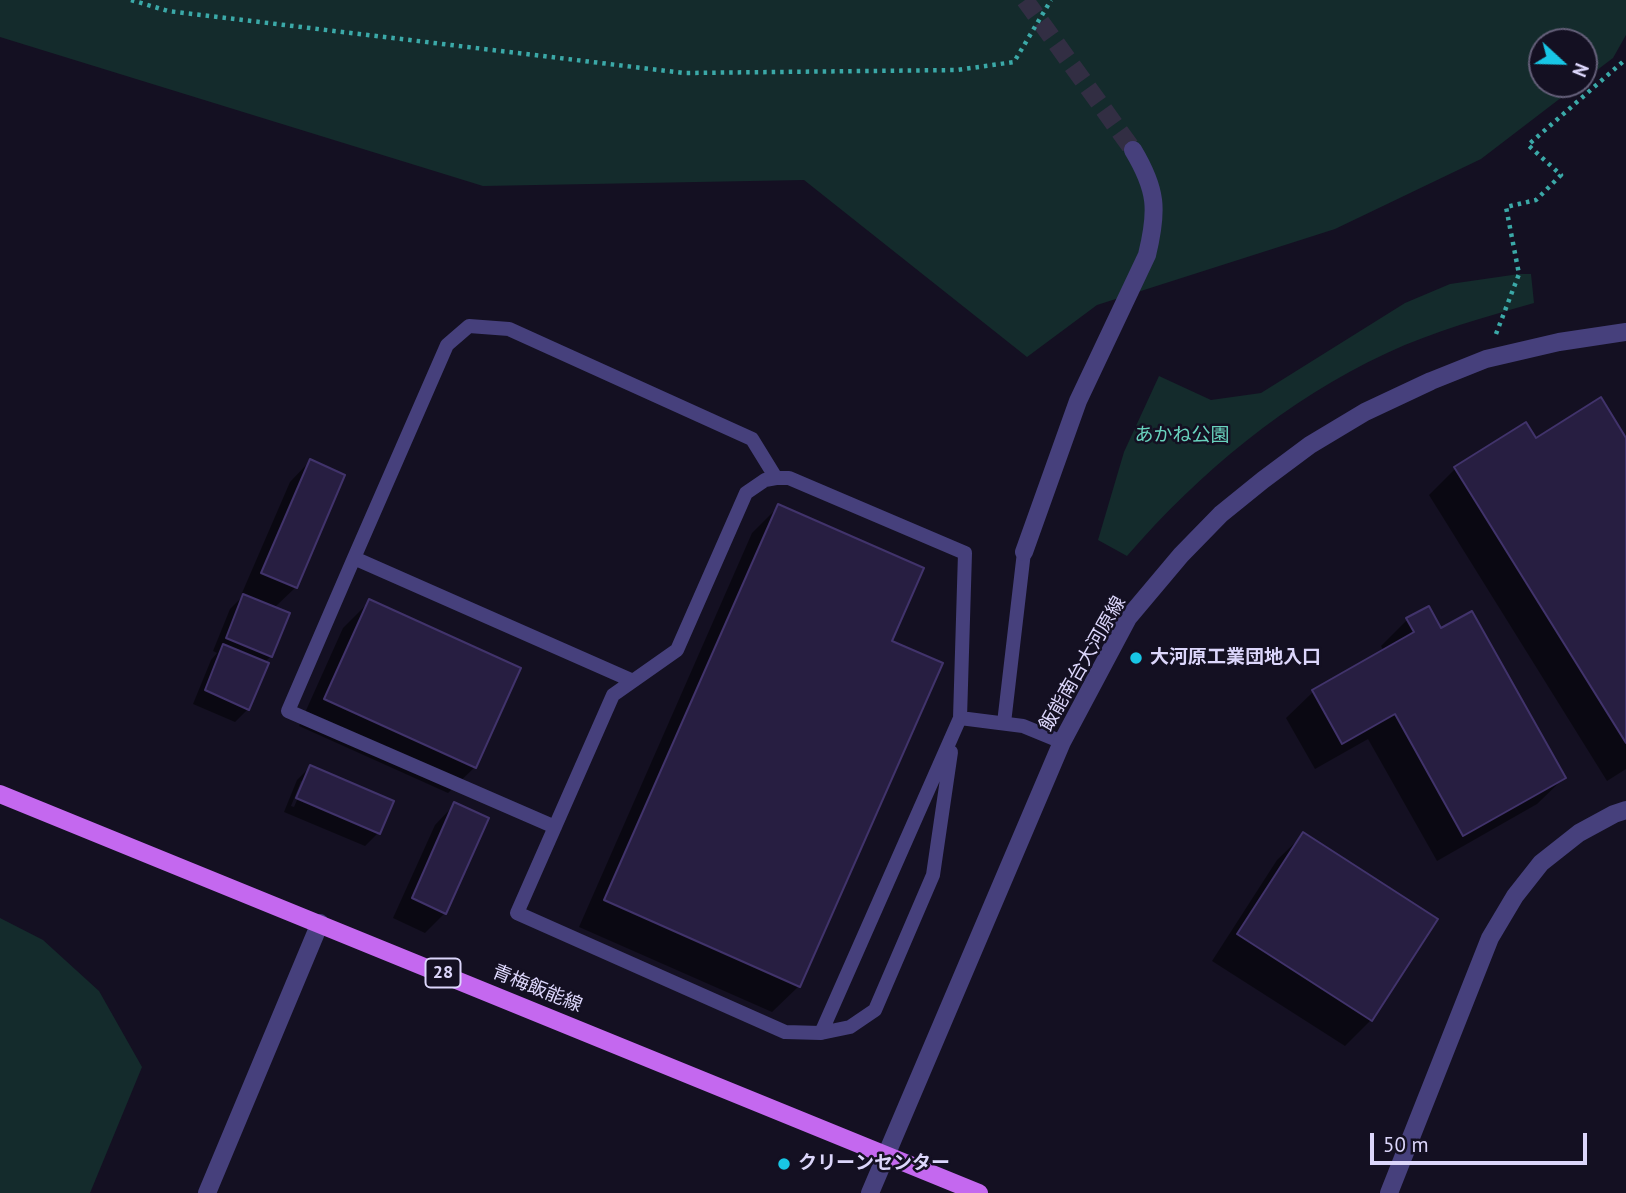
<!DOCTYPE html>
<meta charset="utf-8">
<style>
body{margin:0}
#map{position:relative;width:1626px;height:1193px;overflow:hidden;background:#141022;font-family:"PT Sans",sans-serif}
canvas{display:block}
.north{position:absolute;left:1528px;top:28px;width:70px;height:70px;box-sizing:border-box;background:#141022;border:2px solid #645f79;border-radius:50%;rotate:112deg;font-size:19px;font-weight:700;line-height:28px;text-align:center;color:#dcd6fb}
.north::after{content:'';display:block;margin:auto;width:24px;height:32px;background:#18c6e5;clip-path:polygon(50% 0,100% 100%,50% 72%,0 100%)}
.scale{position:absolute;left:1370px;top:1133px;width:217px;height:32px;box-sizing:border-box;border:4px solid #dcd6fb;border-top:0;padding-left:9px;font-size:21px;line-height:24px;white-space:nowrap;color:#dcd6fb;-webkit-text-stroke:5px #141022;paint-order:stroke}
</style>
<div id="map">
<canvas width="1626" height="1193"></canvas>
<div class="north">N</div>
<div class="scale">50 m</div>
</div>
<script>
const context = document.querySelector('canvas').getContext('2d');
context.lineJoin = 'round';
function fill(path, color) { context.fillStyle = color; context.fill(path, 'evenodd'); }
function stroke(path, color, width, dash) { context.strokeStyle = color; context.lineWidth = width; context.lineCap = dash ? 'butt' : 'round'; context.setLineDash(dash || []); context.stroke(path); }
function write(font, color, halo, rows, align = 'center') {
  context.font = font + ' "PT Sans","Noto Sans JP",sans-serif'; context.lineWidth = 5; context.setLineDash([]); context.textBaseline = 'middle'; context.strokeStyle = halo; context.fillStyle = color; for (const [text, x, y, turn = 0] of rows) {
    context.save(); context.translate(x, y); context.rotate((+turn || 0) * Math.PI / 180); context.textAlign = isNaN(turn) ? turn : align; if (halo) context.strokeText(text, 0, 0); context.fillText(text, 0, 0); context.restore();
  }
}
fill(new Path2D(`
 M0 0H1626V35L1613 58 1584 80V42H1542V84H1579L1481 159 1335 229 1097 305 1027 357 804 180 483 186 0 37Z
 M1519 274H1531L1534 303C1485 317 1434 331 1387 353 1286 400 1200 472 1127 556L1098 540 1124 452 1159 376 1211 400 1261 393 1405 303 1450 284Z
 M0 918 43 940 99 991 142 1067 90 1193H0Z`), '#142b2c');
fill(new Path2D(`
 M1536 440 1626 441V769L1607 781 1429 495 1455 469Z
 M310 461 296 587 274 608 271 656 264 663 248 709 235 722 193 704 211 660 217 653 213 651 230 609 245 594 242 593 290 482Z
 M779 506 890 642 799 986 772 1012 579 927 752 533Z
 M370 601 475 767 448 793 299 726 343 628Z
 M1407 620 1564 778 1537 804 1437 861 1368 739 1315 769 1286 718 1313 692 1384 651 1381 646Z
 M310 767 378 833 365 846 284 812 297 780ZM301 781H305L294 807 291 806Z
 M455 804 445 913 425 933 393 918 435 825Z
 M1304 834 1371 1020 1345 1046 1212 961 1277 860Z`), '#0007');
const building = new Path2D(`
 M1601 397 1626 438V743L1454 467 1526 422 1536 438Z
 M310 459 345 475 297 588 261 573Z
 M778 504 924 568 892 641 943 663 800 987 604 900Z
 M243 594 290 613 272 657 226 638Z
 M369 599 521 668 476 768 324 699Z
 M1429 606 1441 628 1472 611 1566 778 1463 836 1395 714 1342 744 1312 690 1414 632 1406 618Z
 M223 644 269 663 249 710 205 690Z
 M310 765 394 801 380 834 296 798Z
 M454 802 489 818 446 914 412 898Z
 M1303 832 1438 919 1372 1021 1237 934Z`);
fill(building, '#271e41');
stroke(building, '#41336b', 2);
stroke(new Path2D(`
 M1025 0 1133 150`), '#322e43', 18, [18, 9]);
stroke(new Path2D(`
 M131 0 168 11 684 73 957 70 1014 62 1051 0
 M1496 334 1519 274 1506 207 1536 200 1561 175 1528 145 1626 59`), '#3ba9a8', 4.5, [3.5, 5]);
stroke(new Path2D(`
 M776 478H789L965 553 960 718 821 1033 785 1032 517 913 613 695 677 650 746 493 765 480Z
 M354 558 447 345 469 326 509 329 752 439 776 478
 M960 718 1023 726 1062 742
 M1004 723 1024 552
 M555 827 288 711 354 558 633 681
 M821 1033 850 1027 875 1010 933 875 951 752`), '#46407c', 14);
stroke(new Path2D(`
 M1024 552 1078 401 1147 255C1158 210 1157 190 1133 150
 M207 1193 320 923
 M1389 1193 1490 938 1515 896 1541 863 1579 833 1614 814 1626 810`), '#46407c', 18);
stroke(new Path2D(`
 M870 1193 1062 742 1128 618 1181 555 1221 514 1263 480 1310 445 1365 412 1431 381 1486 359 1559 342 1626 332`), '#46407c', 18);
stroke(new Path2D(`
 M0 794 979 1193`), '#c468ef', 18);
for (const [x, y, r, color] of [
 [1136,658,7,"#18c6e5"],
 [784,1164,7,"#18c6e5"]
]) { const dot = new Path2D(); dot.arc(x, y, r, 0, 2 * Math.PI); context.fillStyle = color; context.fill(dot); stroke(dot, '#141022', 2.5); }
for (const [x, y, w] of [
 [443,973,35]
]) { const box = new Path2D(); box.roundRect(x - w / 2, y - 14.5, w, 29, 5); context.fillStyle = '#141022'; context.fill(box); stroke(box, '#dcd6fb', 2); }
write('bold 18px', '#dcd6fb', null, [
 ["28",443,973]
]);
write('19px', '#69d3be', '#141022', [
 ["あかね公園",1182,436]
]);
write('bold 19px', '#dcd6fb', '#141022', [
 ["大河原工業団地入口",1150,658],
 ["クリーンセンター",798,1164]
], 'left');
write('19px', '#dcd6fb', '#141022', [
 ["飯能南台大河原線",1083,664,-60],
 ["青梅飯能線",537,989,22]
]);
</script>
